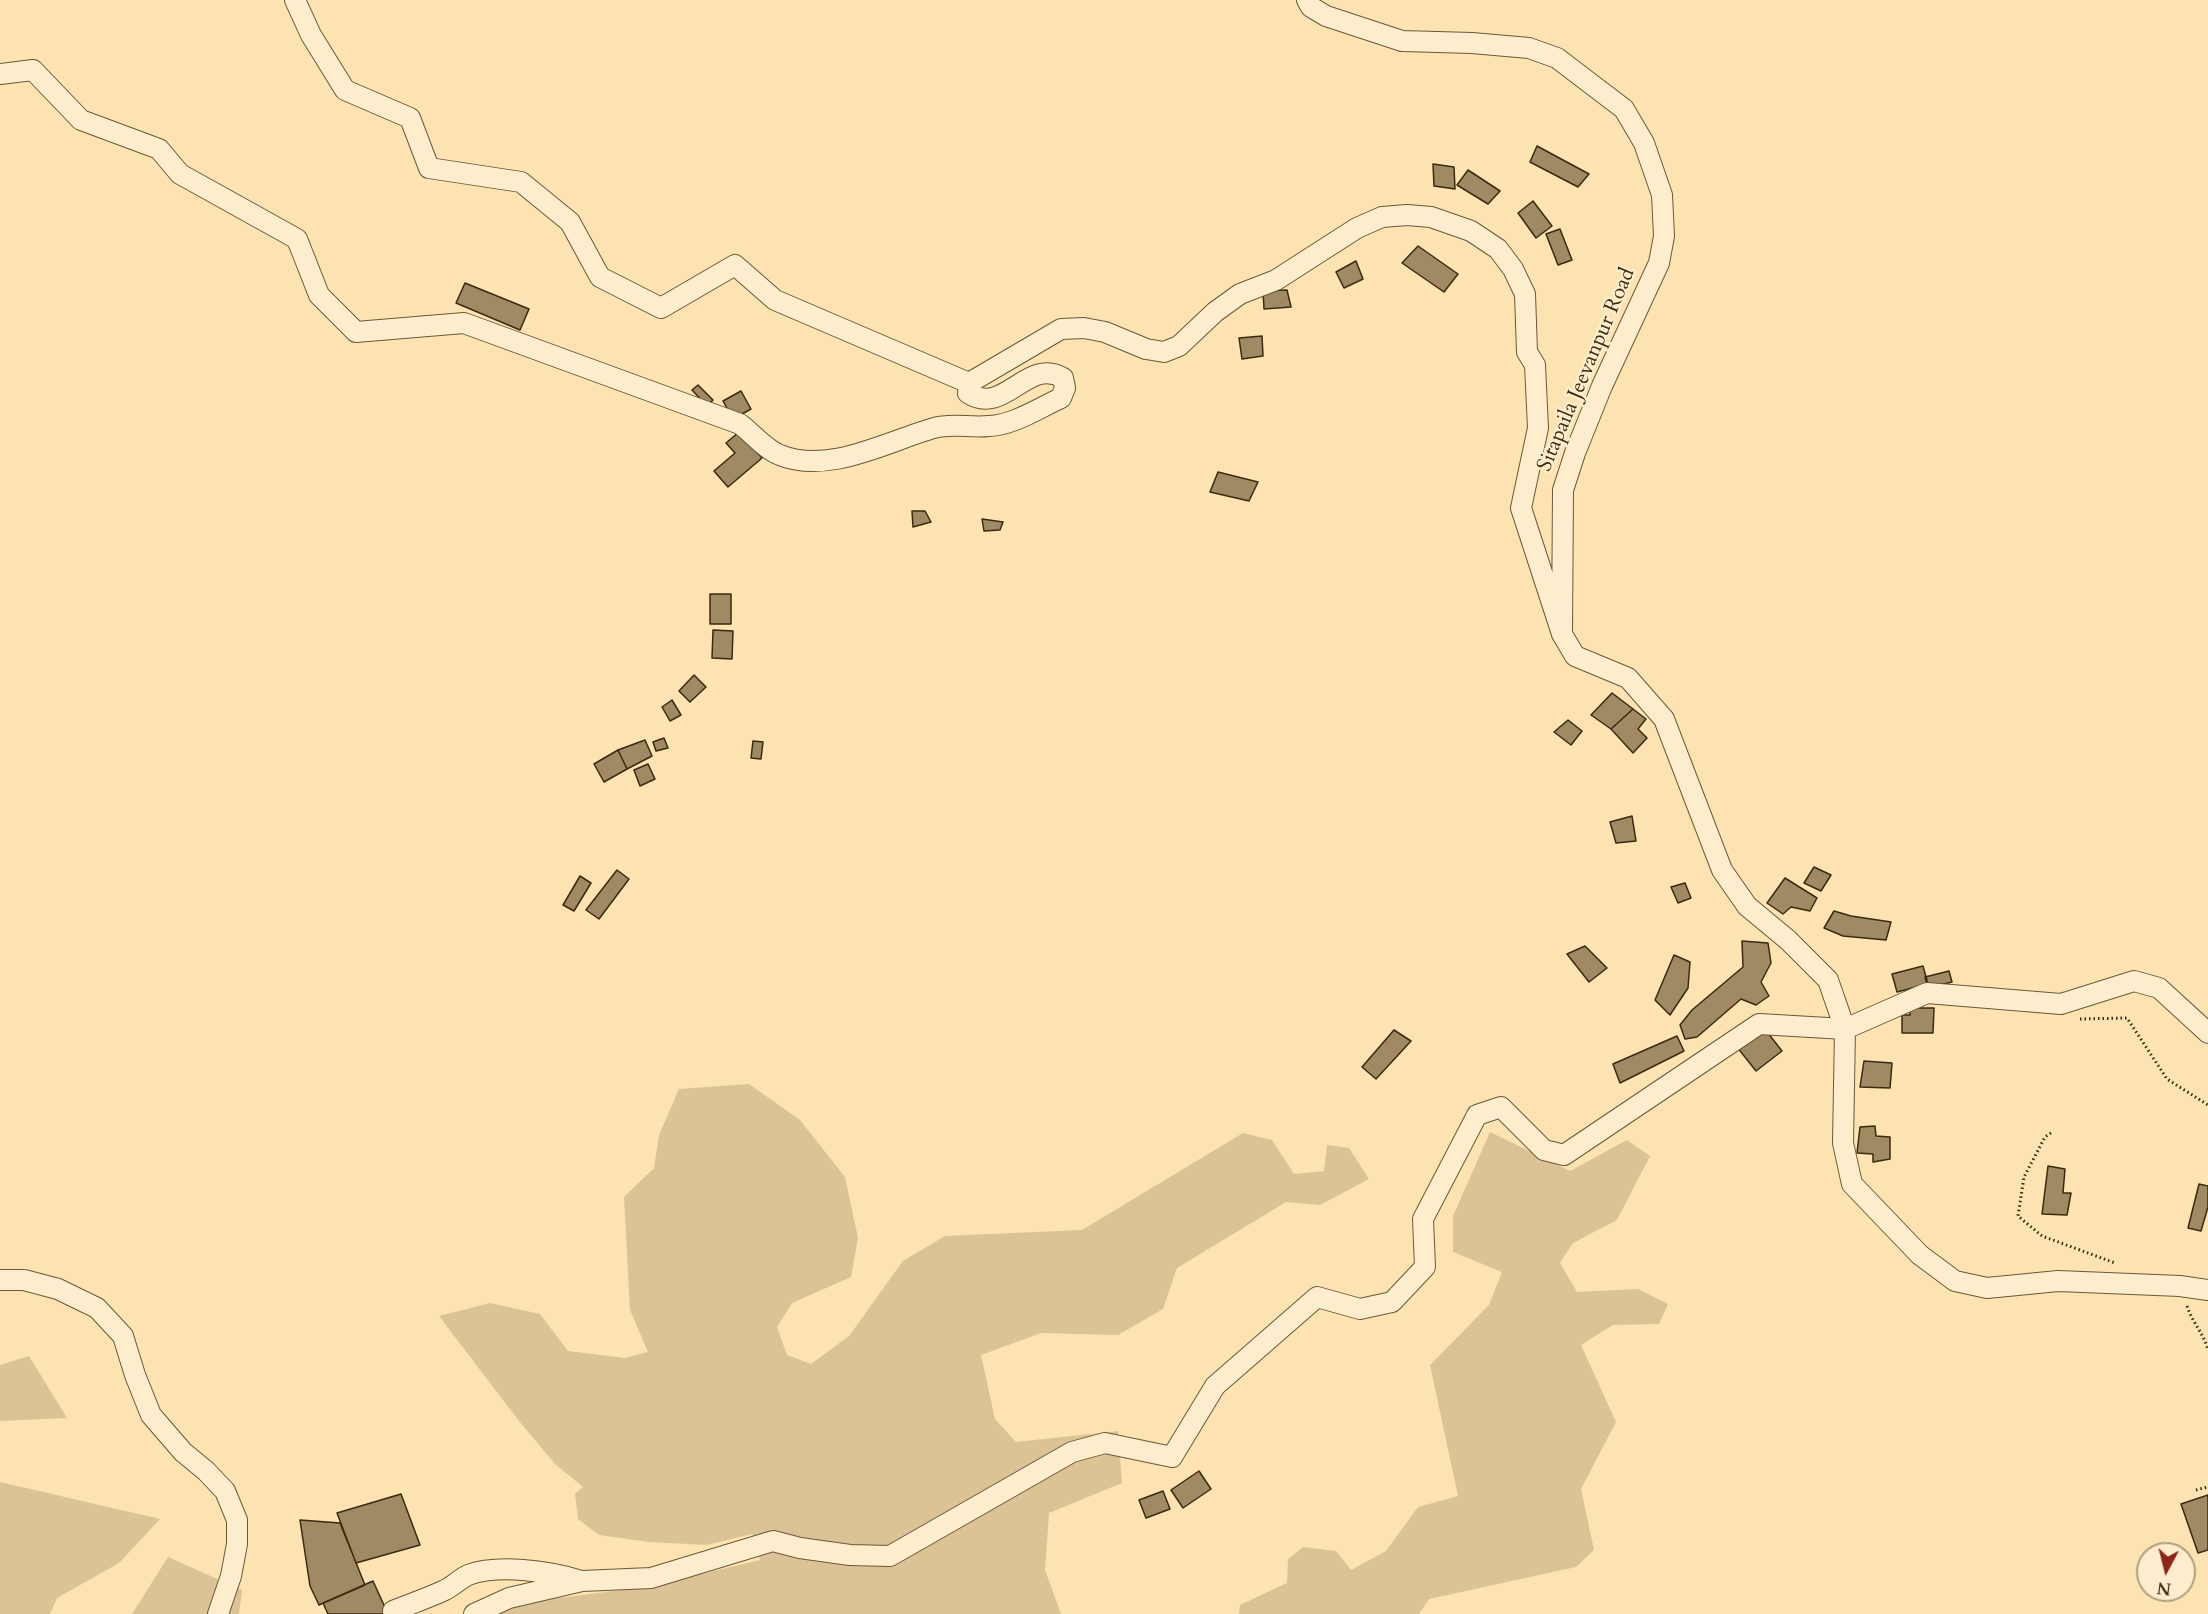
<!DOCTYPE html>
<style>
body{margin:0}
#map{position:relative;width:2208px;height:1614px;overflow:hidden;background:#fce3b1;font-family:Cardo,serif}
canvas{display:block}
.north{position:absolute;left:2136px;top:1542px;width:60px;height:60px;box-sizing:border-box;background:#fdedcc;border:2px solid #af9f81;border-radius:50%;rotate:187deg;font-size:16px;font-weight:700;line-height:24px;text-align:center;color:#3b2910}
.north::after{content:'';display:block;margin:auto;width:21px;height:27px;background:#8f2418;clip-path:polygon(50% 0,100% 100%,50% 72%,0 100%)}
</style>
<div id="map">
<canvas width="2208" height="1614"></canvas>
<div class="north">N</div>
</div>
<script>
const context = document.querySelector('canvas').getContext('2d');
context.lineJoin = 'round';
function fill(path, color) { context.fillStyle = color; context.fill(path, 'evenodd'); }
function stroke(path, color, width, dash) { context.strokeStyle = color; context.lineWidth = width; context.lineCap = dash ? 'butt' : 'round'; context.setLineDash(dash || []); context.stroke(path); }
function write(font, color, halo, rows, align = 'center') {
  context.font = font + ' Cardo,serif'; context.lineWidth = 5; context.setLineDash([]); context.textBaseline = 'middle'; context.strokeStyle = halo; context.fillStyle = color; for (const [text, x, y, turn = 0] of rows) {
    context.save(); context.translate(x, y); context.rotate((+turn || 0) * Math.PI / 180); context.textAlign = isNaN(turn) ? turn : align; if (halo) context.strokeText(text, 0, 0); context.fillText(text, 0, 0); context.restore();
  }
}
fill(new Path2D(`
 M749 1084 800 1120 845 1177 858 1238 851 1277 792 1303 777 1327 787 1355 811 1364 849 1336 903 1261 945 1236 1082 1230 1243 1133 1272 1140 1294 1174 1324 1171 1327 1145 1349 1148 1369 1179 1320 1205 1286 1202 1177 1268 1163 1309 1118 1335 1041 1333 981 1355 995 1419 1016 1442 1118 1431 1122 1483 1049 1513 1045 1570 1061 1614H497L529 1602 651 1586 760 1560 752 1534 707 1545 649 1542 599 1535 578 1519 575 1494 583 1487 555 1464 519 1421 439 1316 490 1303 540 1314 568 1351 625 1358 648 1352 630 1310 624 1197 654 1168 659 1135 679 1089Z
 M1490 1132 1570 1171 1627 1140 1650 1156 1617 1220 1573 1243 1560 1263 1577 1292 1638 1289 1668 1304 1659 1324 1613 1325 1581 1345 1616 1422 1581 1489 1594 1550 1576 1567 1429 1599 1419 1614H1239L1240 1605 1287 1583 1288 1559 1303 1547 1336 1551 1351 1570 1386 1551 1418 1507 1458 1496 1430 1365 1489 1305 1502 1272 1453 1252V1216Z
 M29 1356 67 1418 0 1421V1365Z
 M0 1482 160 1519 119 1563 57 1598 50 1614H0Z
 M168 1557 242 1590 239 1614H132Z`), '#dbc396');
const building = new Path2D(`
 M1537 146 1589 174 1578 187 1530 162Z
 M1433 164 1454 167 1455 189 1434 186Z
 M1468 170 1500 191 1488 204 1457 185Z
 M1533 201 1552 226 1536 238 1518 213Z
 M1560 229 1572 260 1558 265 1546 234Z
 M1418 246 1458 274 1444 292 1402 263Z
 M1356 261 1363 279 1344 288 1336 272Z
 M465 283 529 309 520 330 456 303Z
 M1287 290 1291 307 1264 309 1263 291Z
 M1262 336 1263 356 1242 359 1239 338Z
 M698 385 713 400 707 406 692 390Z
 M741 391 751 409 733 419 723 401Z
 M739 432 762 458 728 487 714 471 735 453 726 443Z
 M1218 472 1258 482 1249 501 1210 492Z
 M912 511H925L931 522 913 527Z
 M982 519 1003 522 1000 530 984 531Z
 M710 594H731V624H710Z
 M713 630 733 631 732 659 712 658Z
 M694 675 706 687 690 702 679 691Z
 M1612 693 1633 709 1611 729 1591 715Z
 M672 700 681 715 670 721 662 707Z
 M1633 709 1646 719 1638 729 1647 738 1633 753 1611 729Z
 M1568 720 1582 731 1571 745 1554 732Z
 M664 738 668 748 656 751 653 742Z
 M645 740 652 756 627 769 618 750Z
 M753 741 763 742 761 759 751 758Z
 M618 750 627 769 604 782 594 764Z
 M648 764 655 779 640 786 634 770Z
 M1632 816 1636 841 1616 843 1610 822Z
 M1814 867 1831 875 1821 891 1804 883Z
 M617 870 629 879 599 919 586 910Z
 M580 876 591 883 574 911 563 905Z
 M1785 878 1817 898 1810 911 1791 907 1783 914 1767 903Z
 M1685 883 1691 898 1678 903 1671 887Z
 M1834 911 1851 916 1891 922 1886 940 1843 936 1824 928Z
 M1742 941 1768 943 1771 963 1761 982 1769 996 1756 1005 1741 999 1697 1037 1685 1039 1680 1025 1692 1010 1743 967Z
 M1585 946 1607 968 1589 982 1567 954Z
 M1674 955 1690 962 1688 988 1670 1015 1655 1000Z
 M1923 966 1928 984 1897 992 1892 974Z
 M1949 971 1952 982 1928 988 1925 977Z
 M1910 1008H1934L1933 1033H1902V1015H1910Z
 M1764 1028 1782 1051 1756 1071 1737 1047Z
 M1394 1030 1411 1041 1376 1079 1362 1067Z
 M1677 1036 1684 1051 1620 1083 1613 1064Z
 M1864 1061 1892 1063 1890 1088 1860 1087Z
 M1875 1126 1876 1136 1890 1137V1159L1873 1162V1154L1857 1153 1860 1127Z
 M2048 1166 2065 1169 2063 1193H2071L2067 1215 2042 1214Z
 M2199 1184 2208 1186V1207L2201 1231 2188 1228Z
 M1199 1471 1211 1489 1183 1508 1171 1490Z
 M1163 1491 1170 1509 1146 1518 1139 1500Z
 M401 1494 420 1545 356 1563 337 1513Z
 M2208 1495V1550L2198 1553 2181 1504Z
 M300 1520 340 1523 365 1585 319 1605 310 1586Z
 M373 1581 388 1614H328L323 1603Z`);
fill(building, '#9f8a64');
stroke(building, '#3b2910', 1.5);
const minor = new Path2D(`
 M295 0 311 35 345 90 410 118 429 168 521 182 570 222 600 277 661 308 735 265 775 300 969 383
 M1307 0 1311 7 1326 16 1402 41 1472 43 1529 48 1557 58 1624 109 1644 143 1662 195 1664 236 1659 263 1602 386 1575 453 1563 490 1562 634 1575 656 1628 678 1664 719 1722 870 1747 906 1788 940 1828 980 1845 1029 1843 1143 1852 1184 1920 1255 1955 1281 1987 1288 2058 1281 2180 1286 2208 1290
 M0 74 33 70 81 120 159 149 180 174 297 239 319 295 356 332 464 323 740 424C752 433 766 450 780 455 828 475 888 441 934 428 951 423 971 428 989 426 1014 425 1039 408 1061 398L1065 388 1063 378C1027 356 1005 417 968 393L969 383 1061 329 1084 328 1105 332 1146 349 1164 352 1179 346 1215 312 1240 294 1276 280 1357 228 1382 217 1407 215 1431 217 1471 231 1498 249 1513 269 1525 294 1527 352 1535 365 1538 428 1521 508 1562 634
 M0 1280H24L58 1289 97 1308 123 1336 135 1375 151 1415 183 1452 206 1471 225 1491 237 1520V1544L231 1576 218 1614
 M393 1611C410 1604 428 1598 445 1590 453 1586 460 1579 468 1575 498 1564 548 1571 578 1580
 M474 1614 509 1598 582 1581 651 1578 773 1541 800 1548 850 1555 890 1556 1072 1452 1105 1443 1172 1457 1215 1386 1317 1297 1360 1309 1392 1302 1425 1267 1423 1219 1477 1115 1501 1107 1544 1150 1564 1155 1759 1024 1845 1029 1927 993 2061 1004 2134 981 2159 988 2208 1033`);
stroke(minor, '#6b5838', 22);
stroke(new Path2D(`
 M2080 1019 2127 1018 2167 1079 2208 1105
 M2051 1133 2045 1137 2024 1177 2018 1216 2042 1236 2115 1263
 M2187 1306C2192 1322 2204 1334 2208 1350
 M2196 1490 2208 1487`), '#3b2910', 3, [1.5, 3]);
stroke(minor, '#fdedcc', 20);
write('21px', '#3b2910', '#fdedcc', [
 ["Sitapaila Jeevanpur Road",1587,370,-67]
]);
</script>
